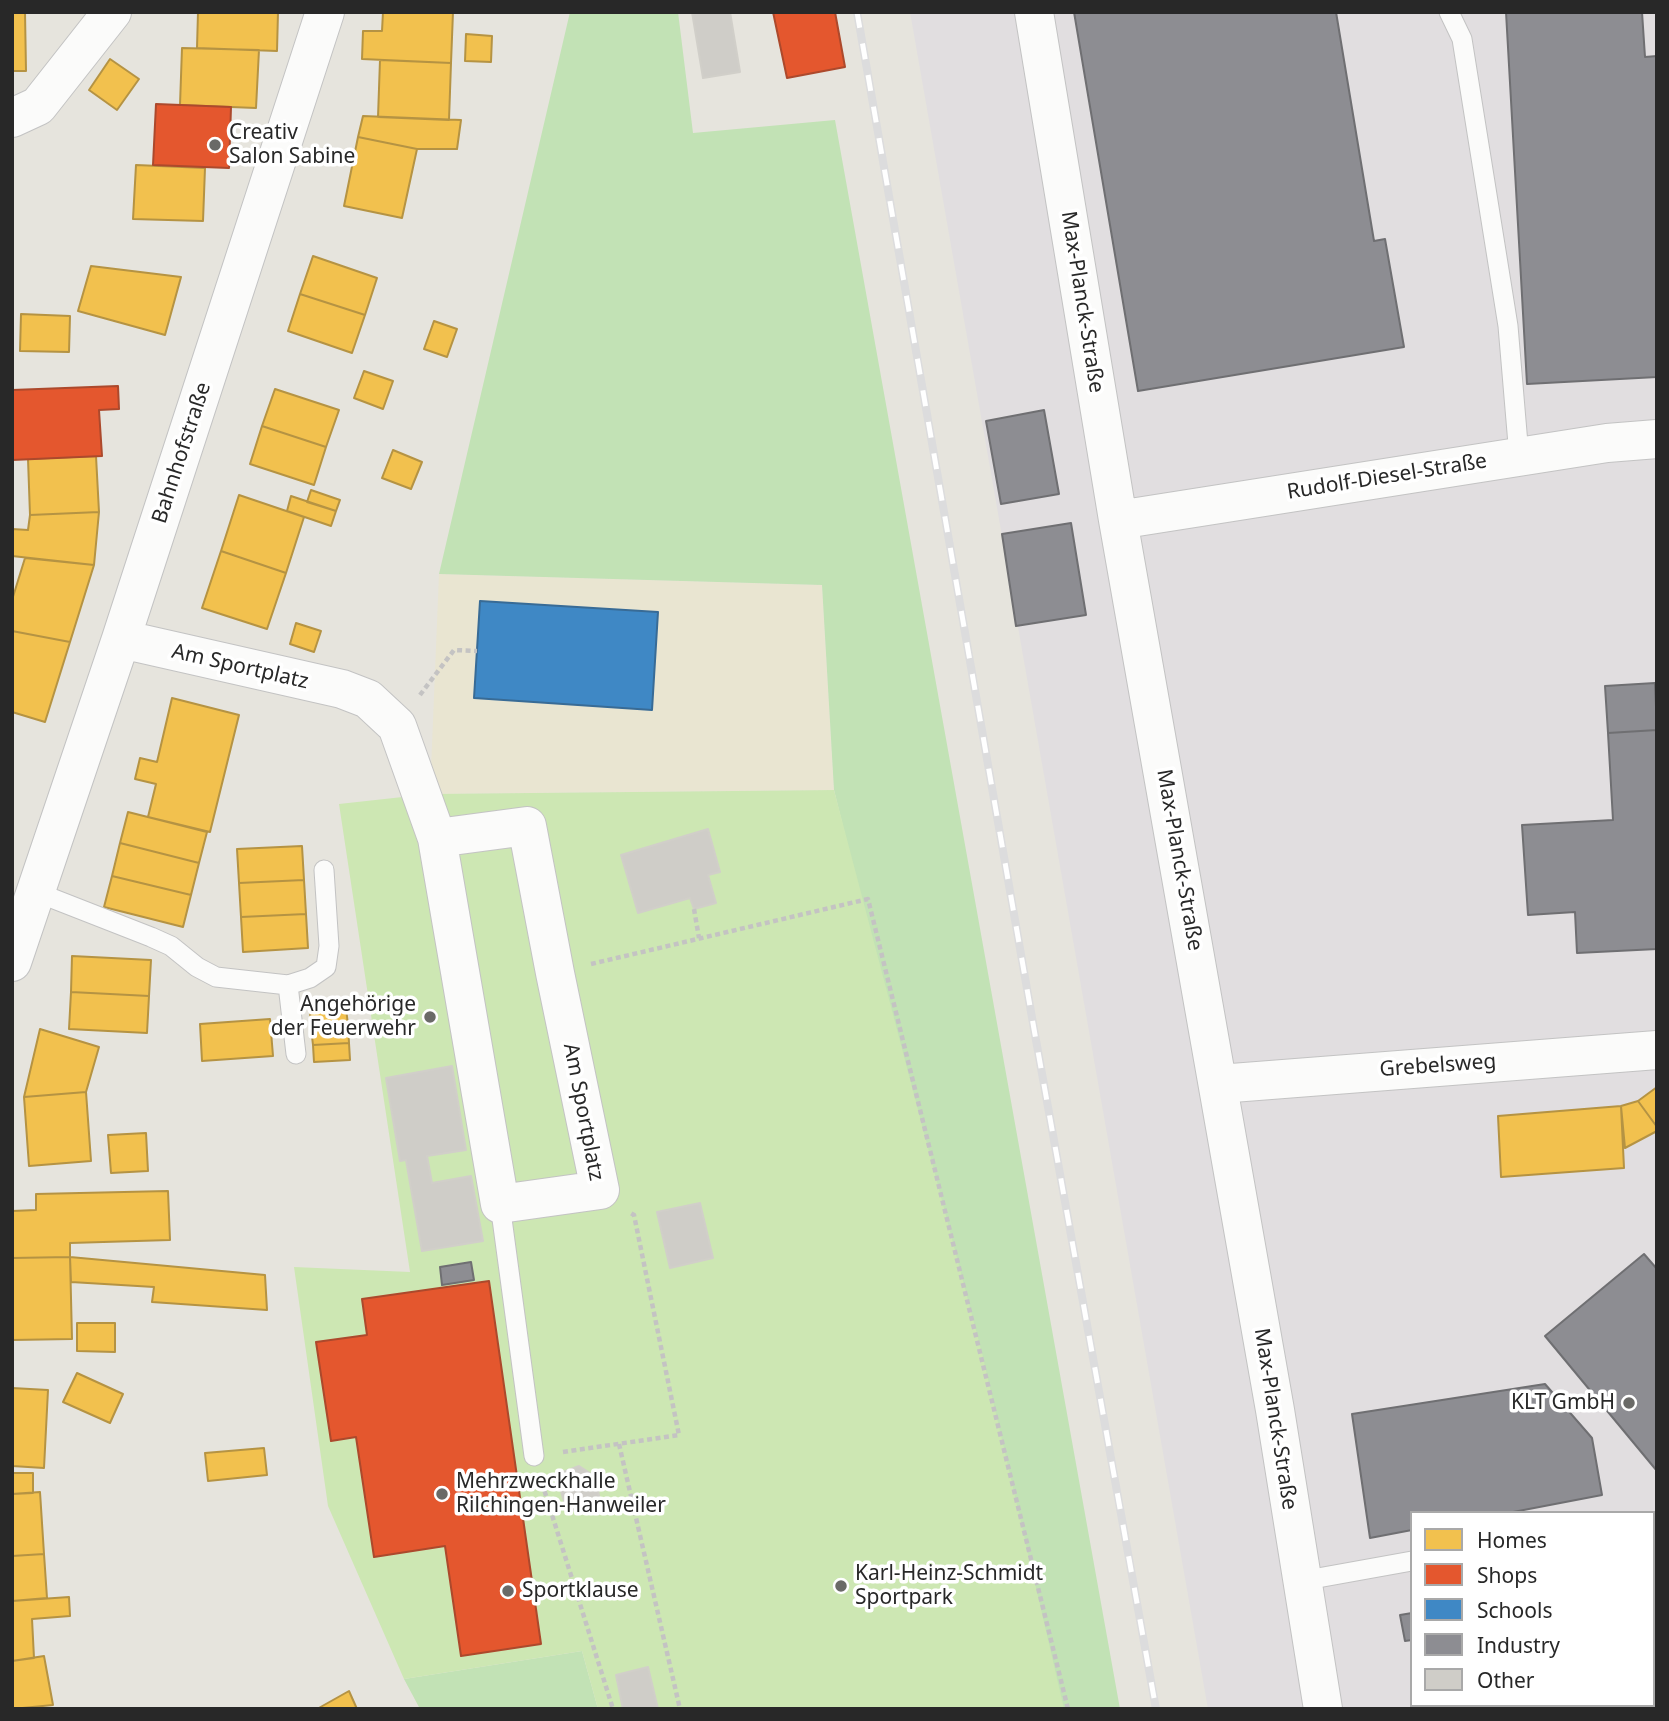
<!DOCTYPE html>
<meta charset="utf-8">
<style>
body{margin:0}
#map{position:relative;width:1669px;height:1721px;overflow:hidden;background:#e6e4dd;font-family:"Noto Sans",sans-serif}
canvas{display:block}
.frame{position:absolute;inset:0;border:14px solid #282828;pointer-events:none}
.legend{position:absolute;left:1410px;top:1511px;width:245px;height:196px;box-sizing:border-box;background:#fff;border:2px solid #a9a9a9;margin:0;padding:9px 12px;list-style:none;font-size:21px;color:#282828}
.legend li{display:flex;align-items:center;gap:14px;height:35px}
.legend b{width:35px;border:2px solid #a9a9a9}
</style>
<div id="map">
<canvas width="1669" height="1721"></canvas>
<div class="frame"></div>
<ul class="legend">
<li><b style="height:19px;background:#f2c14e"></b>Homes</li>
<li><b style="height:19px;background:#e4572e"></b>Shops</li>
<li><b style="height:19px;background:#3f88c5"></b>Schools</li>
<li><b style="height:19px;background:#8d8d92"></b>Industry</li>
<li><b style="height:19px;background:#cfcdc8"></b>Other</li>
</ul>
</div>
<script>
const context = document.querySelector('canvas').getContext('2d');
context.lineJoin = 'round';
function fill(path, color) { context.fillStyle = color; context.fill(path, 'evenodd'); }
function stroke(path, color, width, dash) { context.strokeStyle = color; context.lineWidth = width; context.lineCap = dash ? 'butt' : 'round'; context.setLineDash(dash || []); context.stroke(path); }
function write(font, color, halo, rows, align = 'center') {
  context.font = font + ' "Noto Sans",sans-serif'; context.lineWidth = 7; context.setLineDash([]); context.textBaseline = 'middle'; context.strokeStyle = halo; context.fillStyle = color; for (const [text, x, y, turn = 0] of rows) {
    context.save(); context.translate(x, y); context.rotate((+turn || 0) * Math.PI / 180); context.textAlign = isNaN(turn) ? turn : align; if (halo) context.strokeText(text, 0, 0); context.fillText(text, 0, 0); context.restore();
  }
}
fill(new Path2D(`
 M910 12H1657V1709H1208ZM1412 1513H1653V1705H1412Z`), '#e1dee0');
fill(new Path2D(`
 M439 574 822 585 834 790 430 794Z`), '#e9e5d1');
fill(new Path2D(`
 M570 12H678L693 133 835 120 1120 1709H1061L834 790 822 585 439 574Z
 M582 1651 598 1709H420L404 1679Z`), '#c2e2b5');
fill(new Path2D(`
 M834 790 982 1353 1064 1709H598L582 1651 404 1679 328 1506 294 1267 410 1272 339 804 430 794Z`), '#cde7b3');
const homes = new Path2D(`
 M12 12H25L26 71H12Z
 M198 12H278L277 51 197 48Z
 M383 12H453L451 63 362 59 363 31H382Z
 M466 34 492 36 491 62 465 61Z
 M182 48 259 50 256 108 180 105Z
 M110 59 139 79 117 110 89 90Z
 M380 60 451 63 449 120 378 117Z
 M363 116 461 120 457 149H417L358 137Z
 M358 137 417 149 402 218 344 206Z
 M136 165 205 168 203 221 133 219Z
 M313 256 377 278 365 315 300 294Z
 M91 266 181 277 165 335 78 311Z
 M300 294 365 315 352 353 288 331Z
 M21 314 70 316 69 352 20 351Z
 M434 321 457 329 447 357 424 349Z
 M364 371 393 381 383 409 354 398Z
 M275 389 339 410 326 447 262 426Z
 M262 426 326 447 314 485 250 464Z
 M393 450 422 462 411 489 382 478Z
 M96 456 99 512 30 515 28 459Z
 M311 490 340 500 336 511 307 502Z
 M239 495 304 517 286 573 221 551Z
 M291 496 336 511 331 526 287 511Z
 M99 512 94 565 12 556V529L28 530 30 515Z
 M221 551 286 573 267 629 202 608Z
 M25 558 94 565 70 642 12 631V600Z
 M296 623 321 631 314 652 290 644Z
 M12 631 70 642 45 722 12 712Z
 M172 698 239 715 210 832 148 817 156 784 135 779 140 758 157 762Z
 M128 812 207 832 199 863 120 843Z
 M120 843 199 863 191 895 112 876Z
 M302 846 304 880 239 883 237 849Z
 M112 876 191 895 183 927 104 907Z
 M304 880 306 914 241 917 239 883Z
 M306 914 308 948 243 952 241 917Z
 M72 956 151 960 149 996 71 992Z
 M71 992 149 996 147 1033 69 1029Z
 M346 1008 348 1025 311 1028 310 1011Z
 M270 1019 273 1056 202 1061 200 1024Z
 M348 1025 349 1043 313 1045 311 1028Z
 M40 1029 99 1047 86 1092 24 1097Z
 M349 1043 350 1060 314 1062 313 1045Z
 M1657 1087V1127L1638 1101Z
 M86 1092 91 1161 29 1166 24 1097Z
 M1638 1101 1657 1127V1131L1625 1148 1621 1106Z
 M1621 1106 1624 1168 1501 1177 1498 1116Z
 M146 1133 148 1171 111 1173 108 1135Z
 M168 1191 170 1240 70 1243V1257L12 1258V1211L36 1210V1194Z
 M70 1257 265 1275 267 1310 152 1302 154 1287 71 1282Z
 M70 1257 72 1339 12 1340V1258Z
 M77 1323H115V1352L77 1351Z
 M77 1373 123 1394 110 1423 63 1402Z
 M12 1388 48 1390 44 1468 12 1466Z
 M264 1448 267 1475 208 1481 205 1453Z
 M12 1473H33V1493L12 1494Z
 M40 1492 44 1554 12 1556V1494Z
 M44 1554 47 1598 12 1601V1556Z
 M69 1597 70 1616 32 1619 34 1658 12 1661V1601Z
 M44 1656 53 1705 12 1709V1661Z
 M349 1691 357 1709H317Z`);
fill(homes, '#f2c14e');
stroke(homes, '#b59343', 2);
const shops = new Path2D(`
 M773 12H835L845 67 787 78Z
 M156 104 231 107 229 168 153 165Z
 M118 386 119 409 99 410 102 456 12 460V390Z
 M489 1281 541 1644 461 1656 445 1546 374 1557 356 1437 331 1441 316 1342 367 1335 362 1299Z`);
fill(shops, '#e4572e');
stroke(shops, '#ac492c', 2);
const schools = new Path2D(`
 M480 601 658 612 652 710 474 698Z`);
fill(schools, '#3f88c5');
stroke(schools, '#386b96', 2);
const industry = new Path2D(`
 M1074 12H1336L1374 241 1385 239 1404 347 1138 391Z
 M1506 12H1642L1645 57 1657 56V377L1527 384Z
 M1044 410 1059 494 1001 504 986 421Z
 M1071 523 1086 615 1016 626 1002 534Z
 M1655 683 1657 730 1608 733 1605 686Z
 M1657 730V949L1577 953 1575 912 1528 915 1522 825 1613 820 1608 733Z
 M1644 1254 1657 1269V1471L1545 1336Z
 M471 1262 474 1280 442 1285 440 1267Z
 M1545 1384 1592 1438 1602 1495 1508 1513H1412V1530L1370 1538 1352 1414Z
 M1412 1613V1640L1405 1641 1400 1615Z
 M1483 1705H1636L1637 1709H1471Z`);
fill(industry, '#8d8d92');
stroke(industry, '#6f6f72', 2);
const building = new Path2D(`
 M692 12H730L740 72 703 78Z
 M708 829 720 872 708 875 716 903 694 909 690 898 638 913 621 855Z
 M452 1066 466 1150 427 1156 432 1183 471 1176 483 1241 422 1251 406 1160 400 1161 386 1078Z
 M700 1203 713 1258 670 1268 657 1212Z
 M579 1466 596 1477 600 1502 585 1514 566 1508 560 1488 563 1472Z
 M648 1667 658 1709H623L616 1675Z`);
fill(building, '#cfcdc8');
stroke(building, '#d1cfc9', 2);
const lane = new Path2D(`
 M1449 12 1462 39 1508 326 1519 456
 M36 892 151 937 171 946 197 967 216 977 288 985 310 978 326 967 329 946 324 870
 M288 985 296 1054
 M500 1204 534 1456
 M1301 1581 1412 1561`);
const street = new Path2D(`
 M1034 12 1118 520 1275 1410 1323 1709
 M12 118 38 106 112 12
 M1118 520 1607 443 1657 439
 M121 639 342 689 368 699 397 726 437 838 500 1204 600 1190 555 973 527 826 437 838
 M12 962 121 639 325 12
 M1219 1084 1657 1050`);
stroke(lane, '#c3c3c3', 21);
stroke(street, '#c3c3c3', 40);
stroke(new Path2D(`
 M420 695 454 650 477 651
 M694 909 699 938
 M591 964 868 899 1068 1709
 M619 1444 680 1709
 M563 1452 679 1435 634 1215 629 1212
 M542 1483 613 1709`), '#c4c3c3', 4.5, [5, 3.5]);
stroke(lane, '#fbfbfa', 19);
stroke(street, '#fbfbfa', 38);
const rail = new Path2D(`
 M857 12 1034 1029 1156 1709`);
stroke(rail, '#dcdcdd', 8);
stroke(rail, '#fff', 5, [16]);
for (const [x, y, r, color] of [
 [215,145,7,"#6a6a67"],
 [430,1017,7,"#6a6a67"],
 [1629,1403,7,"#6a6a67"],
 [442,1494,7,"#6a6a67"],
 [841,1586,7,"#6a6a67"],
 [508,1591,7,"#6a6a67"]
]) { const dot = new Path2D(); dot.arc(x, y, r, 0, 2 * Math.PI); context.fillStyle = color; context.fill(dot); stroke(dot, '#fff', 2.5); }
write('21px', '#282828', '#fff', [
 ["Creativ",229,133],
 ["Salon Sabine",229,157],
 ["Angehörige",416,1005,"right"],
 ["der Feuerwehr",416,1029,"right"],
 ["KLT GmbH",1615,1403,"right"],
 ["Mehrzweckhalle",456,1482],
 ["Rilchingen-Hanweiler",456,1506],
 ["Karl-Heinz-Schmidt",855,1574],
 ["Sportpark",855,1598],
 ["Sportklause",522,1591]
], 'left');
write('21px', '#282828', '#fff', [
 ["Max-Planck-Straße",1082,302,81],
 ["Bahnhofstraße",182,453,-72],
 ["Rudolf-Diesel-Straße",1387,477,-9],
 ["Am Sportplatz",240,667,13],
 ["Max-Planck-Straße",1179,860,80],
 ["Grebelsweg",1438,1066,-4],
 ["Am Sportplatz",583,1112,79],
 ["Max-Planck-Straße",1275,1419,81]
]);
</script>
